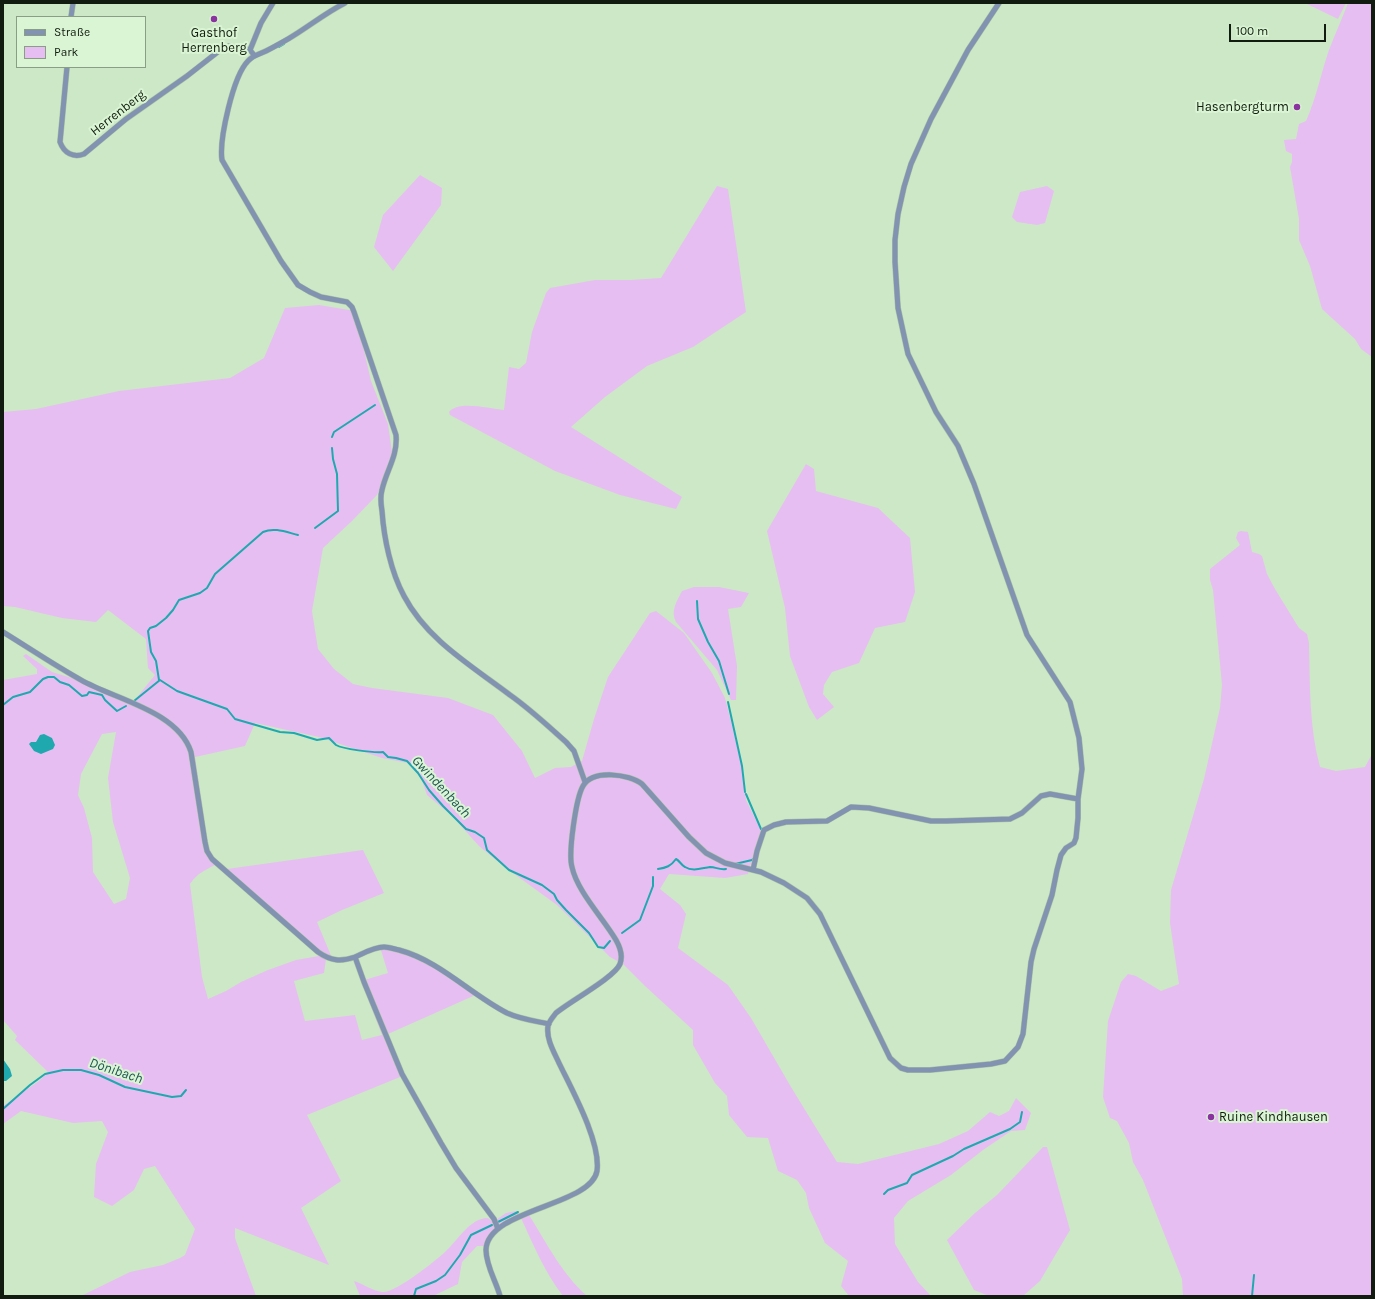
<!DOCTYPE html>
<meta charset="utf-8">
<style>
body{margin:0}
#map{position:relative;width:1375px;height:1299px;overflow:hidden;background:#cde8c6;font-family:Karla,sans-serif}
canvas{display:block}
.frame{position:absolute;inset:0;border:4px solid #111b0f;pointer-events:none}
.legend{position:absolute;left:16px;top:16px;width:130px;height:52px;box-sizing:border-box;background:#daf5d3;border:1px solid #8a9e85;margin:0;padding:5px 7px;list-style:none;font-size:12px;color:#111b0f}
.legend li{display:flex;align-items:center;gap:8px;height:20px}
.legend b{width:20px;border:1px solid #8a9e85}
.scale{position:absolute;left:1229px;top:24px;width:97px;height:18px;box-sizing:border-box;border:2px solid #111b0f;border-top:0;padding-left:5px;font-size:12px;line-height:14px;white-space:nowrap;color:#111b0f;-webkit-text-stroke:3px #daf5d3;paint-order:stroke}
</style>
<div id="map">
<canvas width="1375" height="1299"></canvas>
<div class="frame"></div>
<ul class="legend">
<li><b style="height:5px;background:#8193b1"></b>Straße</li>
<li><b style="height:11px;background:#e7bef2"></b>Park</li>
</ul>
<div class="scale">100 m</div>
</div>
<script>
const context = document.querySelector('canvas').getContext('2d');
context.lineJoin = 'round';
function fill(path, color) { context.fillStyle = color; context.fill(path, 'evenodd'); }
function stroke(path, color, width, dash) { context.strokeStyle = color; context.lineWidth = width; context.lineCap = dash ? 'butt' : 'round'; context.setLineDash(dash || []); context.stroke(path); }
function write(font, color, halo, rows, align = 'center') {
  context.font = font + ' Karla,sans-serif'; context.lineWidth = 4; context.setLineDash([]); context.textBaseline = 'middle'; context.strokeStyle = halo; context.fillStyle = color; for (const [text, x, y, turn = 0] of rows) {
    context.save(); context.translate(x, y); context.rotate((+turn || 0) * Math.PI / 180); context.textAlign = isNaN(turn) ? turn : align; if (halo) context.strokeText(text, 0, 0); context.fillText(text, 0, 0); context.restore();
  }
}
fill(new Path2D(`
 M1308 3H1346L1338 19 1307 4Z
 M1348 3H1372V357L1361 349 1355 339 1322 309 1310 266 1299 240V219L1290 167 1292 162V154L1286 151 1284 140 1296 139 1299 124 1306 121C1316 99 1321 73 1329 50 1335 34 1342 19 1348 3Z
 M420 175 442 188 441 205 393 271 374 247 383 215Z
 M717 186 728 189 746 312 693 347 647 366 605 397 571 427 682 497 676 509 620 495 555 471 450 415 449 412C459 400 490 409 504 410L509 367 519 369 526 363 532 332 546 293 550 288 595 280H630L661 278Z
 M1047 186 1054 191 1045 223 1037 225 1017 222 1012 217 1020 192Z
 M319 305 355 311 371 381 388 424 392 452 390 469 377 495 352 521 323 548 312 611 318 649 334 669 353 684 372 688 448 698 493 715 522 751 535 778 555 768 571 767 582 761 594 719 608 677 650 613 656 611 684 633 712 673 725 698 732 725 742 768 746 800 761 830 748 874 725 878 669 874 660 889 680 905 686 914 678 948 728 985 751 1018 791 1087 837 1162 858 1164 939 1144 968 1131 990 1112 999 1116 1009 1111 1016 1098 1031 1113 1025 1130 1011 1131 983 1150 951 1175 908 1201 894 1218 895 1244 918 1282 931 1296H849L841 1286 848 1261 825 1243 809 1208 806 1193 797 1180 778 1171 768 1138 747 1137 729 1115 727 1096 715 1083 693 1045V1030L645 986 623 964 610 957 557 905 502 865 479 846 451 815 427 795 421 778 408 763 382 758 319 737 255 723 245 746 195 757 207 841 211 853 219 863C207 869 197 873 190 884L202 977 208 999 226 991 241 982 268 970 296 960 319 956 312 950 227 869 363 850 384 893 342 910 317 922 332 958 326 959 324 973 294 981 305 1021 355 1015 362 1040 382 1035 361 981 388 973 380 947H389L444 969 480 993 388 1034 405 1075 307 1115 341 1181 301 1208 329 1265 235 1228V1238L256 1296H81L130 1272 163 1265 180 1258 185 1255 195 1229 155 1166 144 1169 134 1190 112 1206 94 1197 96 1164 108 1132 102 1121 73 1123 21 1111 3 1124V1106L39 1081 48 1072 15 1040 17 1036 3 1020V680L37 674V669L23 656 26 654 52 672 78 680 133 702 155 675 148 668 146 639 108 610 96 622 62 618 15 607 3 606V412L36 409 119 391 230 378 264 358 285 308ZM116 732 108 778 113 822 130 878 126 899 114 904 93 872 92 838 84 808 78 795 81 774 102 734Z
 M806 464 814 469 816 491 878 508 910 538 915 592 905 622 875 628 859 663 832 672 824 685 823 694 834 707 817 720 809 707 790 656 785 608 767 531Z
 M1241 531 1248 532 1252 552 1259 554 1262 556 1267 574 1275 589 1299 628 1307 634 1309 643C1310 684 1309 727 1320 767L1336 771 1365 767 1371 756 1372 696V1296H1183L1182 1279 1143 1180 1133 1162 1129 1143 1117 1121 1110 1118 1103 1097 1108 1021 1121 982 1128 974 1136 976 1161 991 1179 984 1170 923 1171 890 1204 779 1220 708 1222 685 1213 590 1210 580V569L1240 545 1236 538 1238 532Z
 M694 587H719L749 593 741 607 728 609 737 666 736 700H731L717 670 676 622C670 611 677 601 682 591Z
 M1043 1147H1047L1070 1230 1040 1281 1023 1296H989L974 1290 947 1240 975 1213 997 1195Z
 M516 1211 520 1214 490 1235 484 1246H477L462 1262 458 1284 433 1296H360L354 1281C363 1284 373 1291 382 1292 394 1294 437 1260 446 1251 458 1240 470 1218 488 1218L493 1222 506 1213Z
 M529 1215C546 1242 562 1274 587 1296H563C545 1273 533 1244 521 1218Z`), '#e7bef2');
fill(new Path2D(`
 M44 734 52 738 55 745 53 749 41 754 34 751 29 744 31 742H36L40 735Z
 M3 1059 10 1069 12 1076 6 1081H3Z`), '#1fa9af');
stroke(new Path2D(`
 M279 47 284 44
 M332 437 334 432 375 405
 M315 528 338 511 337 474 333 459 332 448
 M697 601 698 619 708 642 719 661 729 694
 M159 680 156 661 151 652 148 631 150 628 156 626 166 618 173 610 179 600 200 593 207 588 215 574 263 532C274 527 286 532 298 535
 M134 701 160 680 177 691 227 709 235 719 280 732 294 733 317 740 329 738C331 740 334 743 336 745 343 749 373 753 383 752L388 757 396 758 407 761 418 773 429 790 443 806 466 829 475 832 484 838 487 850 509 870 542 885 554 894 557 900 566 910 589 933 598 947 604 948 610 941
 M728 702 742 766 745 792
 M3 705 13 697 30 692 43 679 48 677H54L60 682 69 685 82 696 87 695 89 692 102 695 105 700 117 711 126 706
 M746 794 761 829
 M735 864 752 860 753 859
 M658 869C666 868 671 866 676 859 680 861 681 865 685 867 693 872 702 868 710 867 716 867 719 870 726 869
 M622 933 640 920 653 886V877
 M3 1109 30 1085 45 1074 63 1070H81L99 1075 125 1087 172 1097 181 1096 186 1090
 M884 1194 888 1190 907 1183 912 1175 953 1156 964 1149 1010 1129 1020 1122 1022 1112
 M498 1222 518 1212
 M414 1296 416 1289 436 1281 445 1275 460 1255 471 1235 492 1225
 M1252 1296 1254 1275`), '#1fa9af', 2);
const minor = new Path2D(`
 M345 3C325 13 307 28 288 39 281 43 274 47 266 51 260 54 253 55 248 61 233 76 219 140 222 160L281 261 298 285 310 292 321 297 347 302 352 307 354 312 396 435C398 456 386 471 382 490 380 497 381 505 382 511 384 539 391 572 404 596 427 640 472 666 510 695 530 709 548 726 566 742L574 751 585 782
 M71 17 73 3
 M250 50 261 23 273 3
 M67 67 60 142C64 153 73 158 84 154L126 119 187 76 219 51 229 46 250 50 254 55
 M3 632C29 648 54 665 81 680 114 699 178 711 191 752L205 842 207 851 212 859 318 952C331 961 341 962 355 957
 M753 870 757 851 764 830 774 825 786 822 827 821 851 807 869 808 931 821H946L1010 819 1022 813 1041 796 1050 794 1078 799 1082 769 1079 738 1070 702 1027 635 974 484 958 446 936 412 908 354 898 308 895 262V240L898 214 904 187 911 164 931 119 968 50 999 3
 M498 1229 494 1219 456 1168 441 1143 402 1074 364 982 355 957C364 953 374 947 384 947 389 947 394 949 399 950 440 961 470 994 507 1013 520 1019 535 1021 549 1024
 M500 1296C496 1281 486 1266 486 1250 487 1209 591 1206 597 1171 601 1142 572 1090 559 1063 554 1052 546 1039 548 1026 549 1021 553 1017 556 1013 569 1002 615 977 620 964 623 956 620 947 616 940 603 918 577 891 572 867 568 853 576 798 583 786 593 769 629 774 642 784L689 837 706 853 725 863 761 872 784 883 807 898 820 914 890 1058 901 1068 908 1070H930L991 1064 1005 1061 1018 1047 1023 1034 1031 962 1034 949 1052 895 1057 870 1061 855 1066 848 1074 843 1076 838 1078 818V799`);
stroke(minor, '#abc3a5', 6);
stroke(minor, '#8193b1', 5);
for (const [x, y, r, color] of [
 [214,19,4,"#8a329f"],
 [1297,107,4,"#8a329f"],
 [1211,1117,4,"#8a329f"]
]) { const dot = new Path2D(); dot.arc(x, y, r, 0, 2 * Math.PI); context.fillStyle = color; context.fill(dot); stroke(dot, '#daf5d3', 1.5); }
write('13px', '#111b0f', '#daf5d3', [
 ["Gasthof",214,33],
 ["Herrenberg",214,48],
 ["Hasenbergturm",1289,107,"right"],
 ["Ruine Kindhausen",1219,1117,"left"]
]);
write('13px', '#111b0f', '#daf5d3', [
 ["Herrenberg",118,113,-38]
]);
write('italic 14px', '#205457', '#daf5d3', [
 ["Gwindenbach",441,787,47],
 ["Dönibach",116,1071,18]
]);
</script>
